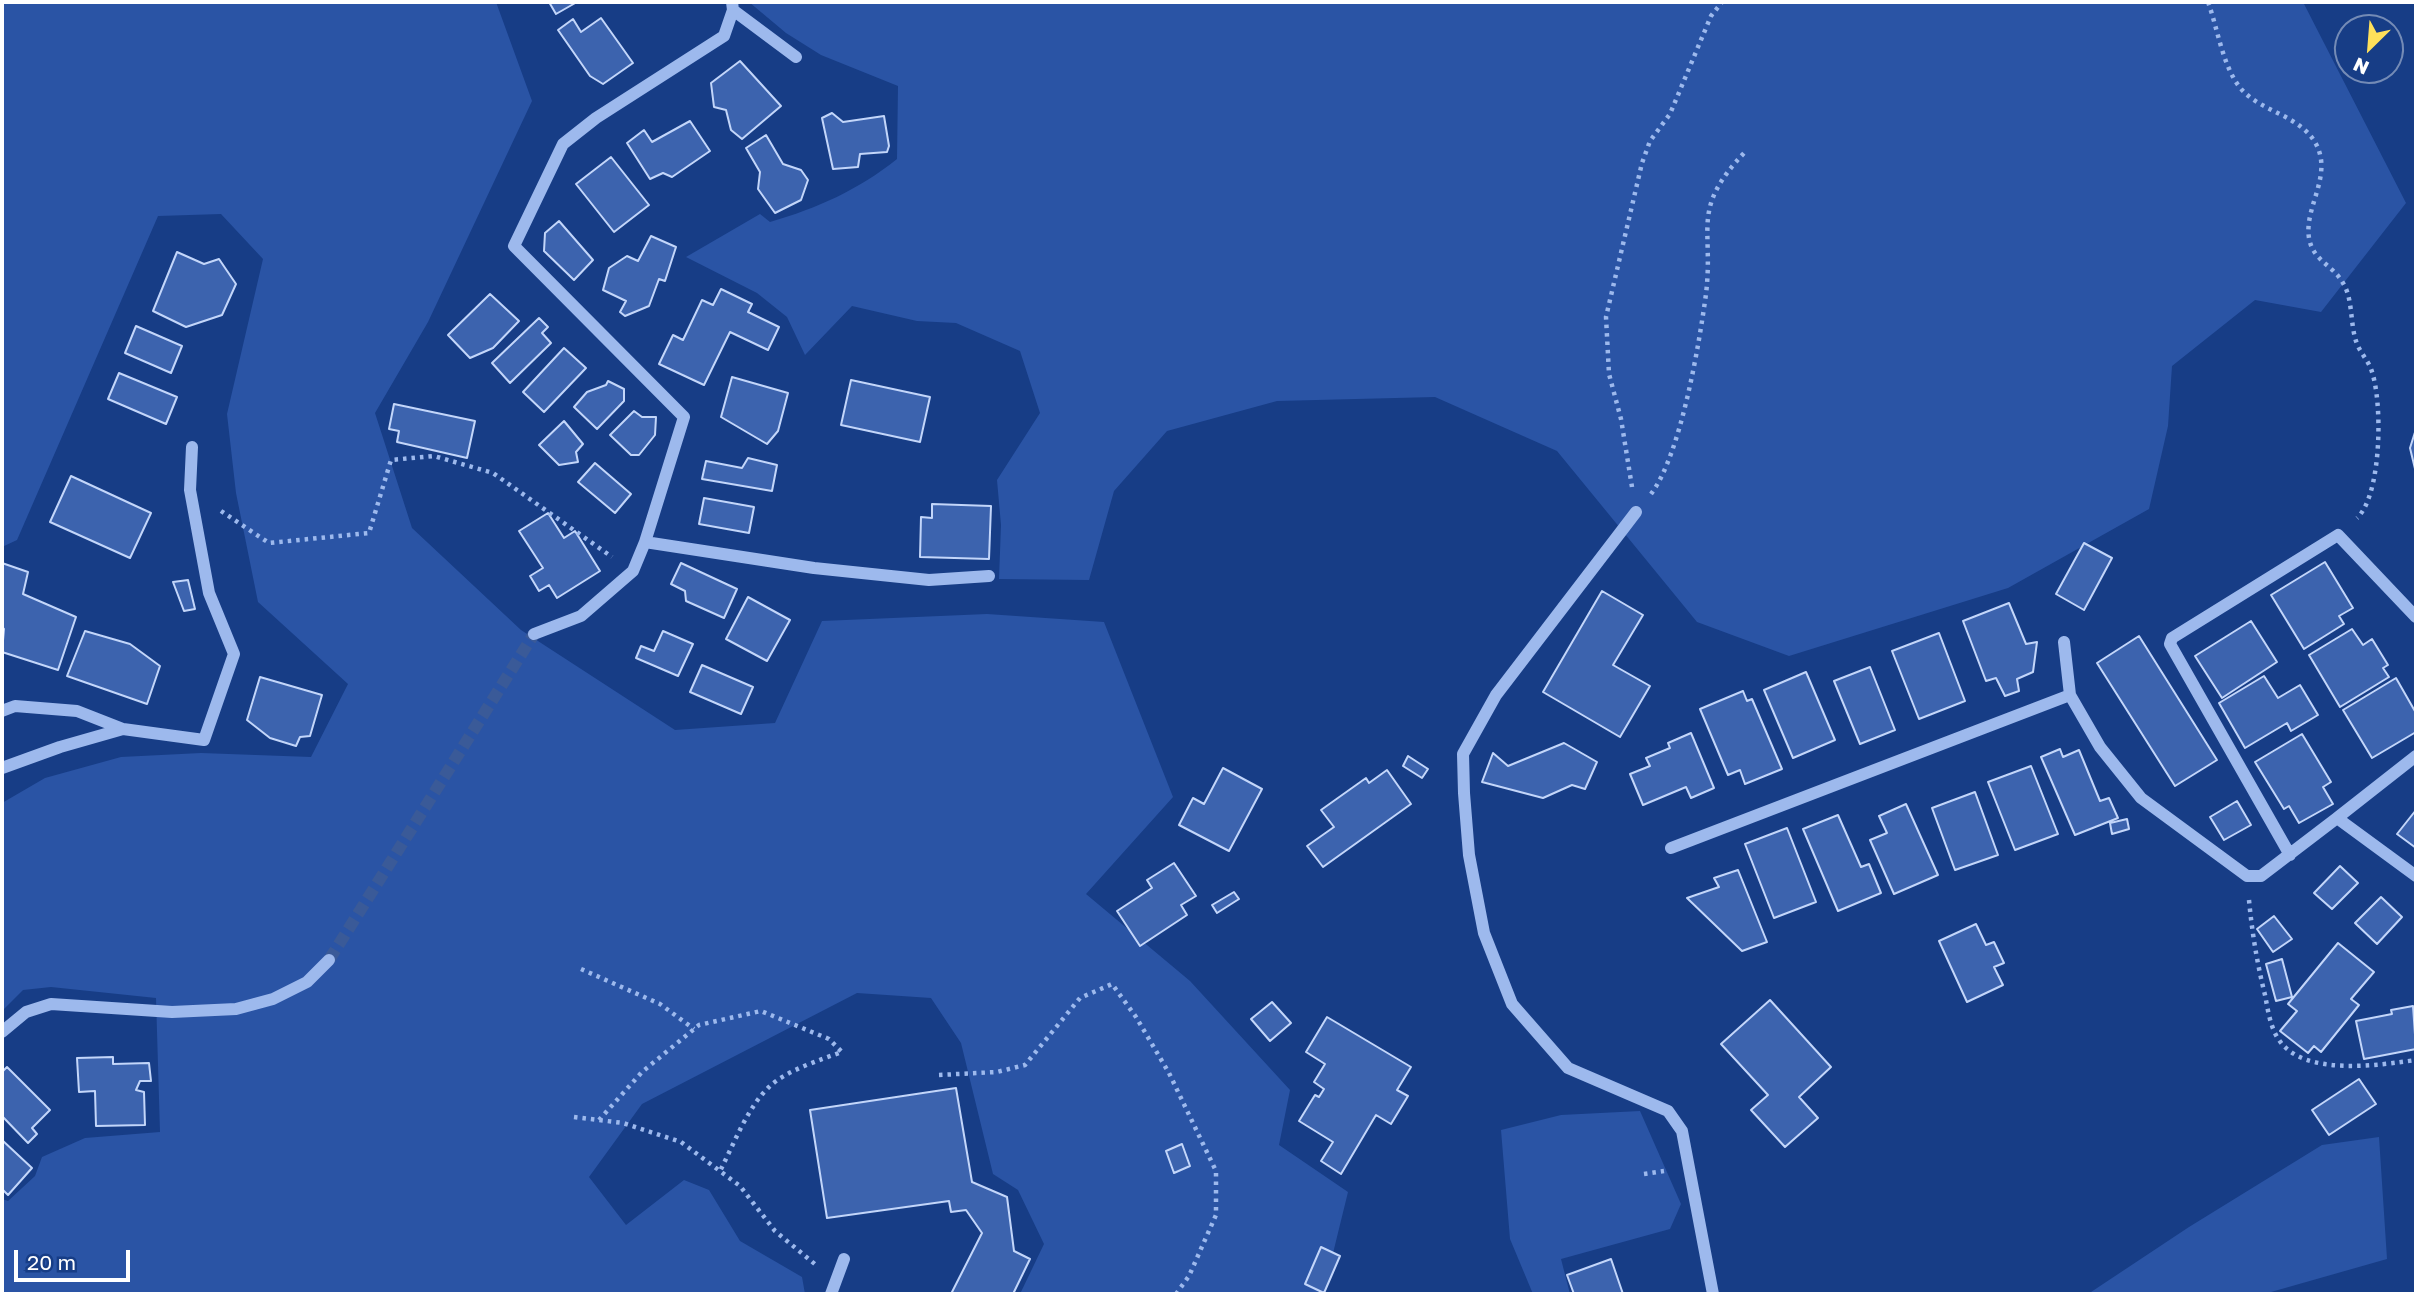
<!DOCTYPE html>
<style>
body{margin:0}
#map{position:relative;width:2418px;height:1296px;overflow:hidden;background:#173d86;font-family:"Golos Text",sans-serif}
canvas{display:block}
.frame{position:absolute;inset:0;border:4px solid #fff;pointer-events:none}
.north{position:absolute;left:2334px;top:14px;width:70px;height:70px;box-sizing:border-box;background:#173d86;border:2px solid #748bb6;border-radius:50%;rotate:205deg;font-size:19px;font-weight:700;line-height:28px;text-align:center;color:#fff}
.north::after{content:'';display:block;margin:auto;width:24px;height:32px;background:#ffe05a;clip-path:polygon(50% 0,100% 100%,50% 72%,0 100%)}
.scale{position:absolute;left:14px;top:1250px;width:116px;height:32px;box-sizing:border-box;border:4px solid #fff;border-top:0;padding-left:9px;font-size:21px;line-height:24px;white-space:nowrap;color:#fff;-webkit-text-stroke:5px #173d86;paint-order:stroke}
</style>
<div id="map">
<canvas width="2418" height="1296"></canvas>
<div class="frame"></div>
<div class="north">N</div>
<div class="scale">20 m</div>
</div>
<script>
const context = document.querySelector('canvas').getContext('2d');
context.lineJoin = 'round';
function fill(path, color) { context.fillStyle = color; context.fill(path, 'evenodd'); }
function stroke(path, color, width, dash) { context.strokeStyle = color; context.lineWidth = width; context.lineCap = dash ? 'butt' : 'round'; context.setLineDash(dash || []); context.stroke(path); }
fill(new Path2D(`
 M2 2H496L532 101 428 322 375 413 412 528 521 630 675 730 775 723 822 621 987 614 1104 622 1173 797 1086 894 1190 981 1290 1090 1279 1145 1348 1192 1323 1294H1020L1044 1244 1018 1190 993 1174 961 1043 931 998 857 993 642 1104 589 1177 626 1225 684 1180 709 1190 740 1241 802 1277 805 1294H2V1199L8 1201 35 1176 42 1157 85 1138 160 1132 156 998 51 987 23 990 2 1011V803L45 778 121 757 201 753 311 757 348 684 258 602 236 493 227 414 263 259 221 214 158 216 17 540 2 547Z
 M749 2H2303L2406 203 2321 312 2255 300 2172 366 2168 426 2149 509 2008 588 1789 656 1697 622 1557 451 1435 397 1277 401 1167 431 1114 491 1089 580 999 579 1001 525 997 480 1040 413 1020 351 956 323 917 321 852 306 805 355 787 317 757 293 686 257 760 214 770 222C818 208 858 190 897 159L898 86 821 55 786 33Z
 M1640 1111 1681 1204 1670 1229 1561 1259 1570 1294H1533L1510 1239 1501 1130 1561 1115Z
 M2379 1137 2387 1259 2264 1294H2088L2189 1227 2322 1145Z`), '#2a54a5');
const building = new Path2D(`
 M549 2H577L556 14Z
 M601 18 633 63 603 84 590 76 558 30 573 19 581 32Z
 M740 61 781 106 742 139 731 130 726 110 714 107 711 83Z
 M832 113 843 122 884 116 889 146 887 152 860 154 858 167 833 169 822 118Z
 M690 121 710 151 672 177 663 173 650 179 627 143 644 130 652 142Z
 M766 135 783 164 801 170 808 180 801 200 775 213 758 189 760 172 746 148Z
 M611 157 649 205 614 232 576 184Z
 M559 221 593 260 574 280 544 251 545 233Z
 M651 236 676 247 665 281 659 279 649 306 625 316 620 312 626 301 603 290 609 268 627 256 638 261Z
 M177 252 204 264 219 259 236 284 222 315 186 327 153 311Z
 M721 289 752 304 748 312 779 327 768 350 730 332 704 385 659 364 673 335 683 340 702 300 713 305Z
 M490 294 519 321 493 348 470 358 448 335Z
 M539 318 548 327 542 333 551 343 510 383 492 363Z
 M136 326 182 346 171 373 125 353Z
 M564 348 586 368 544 412 523 392Z
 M119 373 177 397 166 424 108 399Z
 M732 377 788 393 778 431 767 444 721 417Z
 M851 380 930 397 920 442 841 425Z
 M608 381 624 389V401L597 429 574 407 587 392 606 385Z
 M394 404 475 421 467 458 397 442 399 431 389 429Z
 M634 411 642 417H656L655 435 639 455H631L610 435Z
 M564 421 583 444 576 452 578 462 559 465 539 445Z
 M2416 429V473L2410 448Z
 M748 458 777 465 772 491 702 479 706 461 742 468Z
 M595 463 631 494 615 513 578 482Z
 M71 476 151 513 130 558 50 522Z
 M704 498 754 507 749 533 699 524Z
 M932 504 991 506 989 559 920 557 921 517 932 518Z
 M548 513 564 538 575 531 600 571 557 598 549 585 539 591 530 576 543 568 519 531Z
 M2084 543 2112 558 2084 610 2056 594Z
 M2325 562 2353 608 2339 616 2344 624 2304 649 2271 595Z
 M2 563 28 572 23 594 76 617 58 670 2 652 4 629 2 627Z
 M681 563 737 589 724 618 686 601 685 591 671 584Z
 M188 580 195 609 184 611 173 582Z
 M1602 591 1643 615 1613 665 1650 686 1620 737 1543 692Z
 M748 597 790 620 767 661 726 639Z
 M2009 603 2026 644 2037 642 2033 672 2017 679 2019 691 2005 696 1996 678 1986 681 1963 621Z
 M2251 621 2277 662 2222 698 2195 656Z
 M2352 629 2363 645 2372 639 2388 665 2383 668 2389 677 2340 707 2309 655Z
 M85 631 130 644 160 666 147 704 67 676Z
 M663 631 693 644 678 676 636 658 641 646 654 651Z
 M1939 633 1965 701 1919 719 1892 651Z
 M2139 636 2217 760 2175 786 2097 663Z
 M702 665 753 687 741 714 690 692Z
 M1870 667 1895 730 1860 744 1834 681Z
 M1806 672 1835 740 1793 758 1764 690Z
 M2264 676 2278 698 2300 685 2318 715 2291 731 2287 723 2245 748 2219 703Z
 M260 677 322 695 310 736 300 737 296 746 270 738 247 720Z
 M2396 678 2416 713V732L2372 758 2343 710Z
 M1743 691 1747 701 1752 699 1782 769 1745 784 1740 770 1728 775 1700 709Z
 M1691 733 1714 788 1691 798 1686 787 1643 805 1630 774 1650 766 1646 758 1670 748 1668 743Z
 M2302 734 2331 782 2323 787 2333 804 2299 823 2289 806 2284 809 2255 762Z
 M1564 743 1597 762 1585 789 1572 785 1543 798 1482 782 1493 753 1508 766Z
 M2060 749 2063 757 2079 750 2100 801 2109 798 2118 818 2075 835 2041 757Z
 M1408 756 1428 769 1422 778 1403 766Z
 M2031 766 2058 834 2015 850 1988 782Z
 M1223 768 1262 789 1229 851 1179 825 1193 798 1204 804Z
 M1387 770 1411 804 1323 867 1307 846 1334 827 1321 810 1366 778 1369 783Z
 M1975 792 1998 855 1955 870 1932 808Z
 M2237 801 2251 825 2224 840 2210 817Z
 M1906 804 1938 875 1894 894 1870 840 1887 833 1879 816Z
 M2416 810V848L2397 834Z
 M1838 815 1861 867 1869 864 1881 893 1838 911 1803 829Z
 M2127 819 2129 829 2112 834 2110 823Z
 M1787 828 1816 902 1774 918 1745 844Z
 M1174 863 1196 896 1181 905 1187 915 1140 946 1117 911 1152 888 1147 880Z
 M2340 866 2358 883 2332 909 2314 893Z
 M1738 870 1767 942 1742 951 1687 898 1719 887 1714 878Z
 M1234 892 1239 899 1217 913 1212 905Z
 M2381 897 2402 917 2377 944 2355 923Z
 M2274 916 2292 939 2273 952 2257 929Z
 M1976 924 1986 945 1994 942 2004 963 1994 967 2003 985 1967 1002 1939 941Z
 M2338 943 2374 972 2351 999 2359 1005 2321 1052 2314 1046 2308 1053 2280 1031 2297 1011 2288 1004Z
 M2282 959 2292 997 2276 1001 2266 964Z
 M1770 1000 1831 1067 1799 1097 1818 1118 1785 1147 1751 1110 1768 1095 1721 1044Z
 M1272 1002 1291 1023 1270 1041 1251 1019Z
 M2413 1006 2416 1049 2364 1059 2356 1021 2392 1014 2391 1010Z
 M1327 1017 1411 1067 1397 1090 1408 1096 1391 1124 1376 1115 1341 1174 1321 1161 1333 1142 1299 1121 1315 1095 1319 1097 1324 1089 1314 1082 1325 1064 1306 1052Z
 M113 1057V1064L149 1063 151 1081H140L136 1090 144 1092 145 1125 96 1126 95 1091 79 1092 77 1058Z
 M7 1067 50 1110 32 1128 37 1134 28 1143 2 1116V1072Z
 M2359 1079 2376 1104 2329 1135 2312 1110Z
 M956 1088 972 1182 1007 1197 1014 1251 1030 1259 1013 1294H951L982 1233 966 1210 951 1212 949 1201 827 1218 810 1110Z
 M2 1140 32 1168 8 1195 2 1189Z
 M1182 1144 1190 1166 1174 1173 1166 1151Z
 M1321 1247 1340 1256 1324 1293 1305 1284Z
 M1611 1259 1623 1294H1574L1567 1275Z`);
fill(building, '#3c63ae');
stroke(building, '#c3d6fa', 2);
stroke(new Path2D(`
 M329 960 534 634`), '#3a5a98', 12, [12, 6]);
stroke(new Path2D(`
 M2208 2C2218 29 2223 70 2243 91 2263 112 2301 116 2316 144 2333 176 2304 207 2309 238 2313 261 2333 265 2343 283 2353 299 2350 323 2356 341 2359 351 2367 359 2371 369 2383 400 2382 495 2357 518
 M1632 487 1621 419 1609 374 1606 317 1642 163 1650 141 1670 114 1711 16 1722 2
 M1651 494C1681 454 1699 345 1706 294 1714 226 1690 210 1745 152
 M221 511 269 543 369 533 391 460 434 456 493 473 612 557
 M2249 900C2252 932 2257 963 2265 995 2268 1010 2270 1027 2279 1040 2304 1077 2379 1065 2416 1060
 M581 969 660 1004 694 1029
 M939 1075 997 1072 1025 1065 1080 998 1112 984 1136 1017 1169 1073 1216 1171V1215L1189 1276 1176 1294
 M574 1117 623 1123 681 1142 740 1186 775 1231 816 1265
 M599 1120 642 1072 699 1025 761 1011 829 1039 842 1052C822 1059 785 1071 769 1087 747 1108 734 1144 720 1171
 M1644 1174 1664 1171`), '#9db9ed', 4.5, [3.5, 5]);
stroke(new Path2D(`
 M733 10 796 57
 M1636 512 1496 695 1463 754 1464 793 1469 855 1484 933 1512 1004 1568 1068 1668 1111 1682 1131 1713 1294
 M645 542 814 568 929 580 989 576
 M534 634 581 616 633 571 645 542 684 417 514 246 563 144 596 118 724 36 733 10 732 2
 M2064 642 2070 695 2100 747 2141 798 2247 876H2261L2337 818 2416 876
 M2 711 15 706 77 711 123 729 204 740 234 654 209 593 190 490 192 447
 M2 768 60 747 123 729
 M2337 818 2416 756
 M1671 848 2070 695
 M2290 855 2170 644 2172 638 2338 535 2416 617
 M2 1032 26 1012 51 1004 172 1012 236 1009 273 999 307 982 329 960
 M831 1294 844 1259`), '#9db9ed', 12);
</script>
